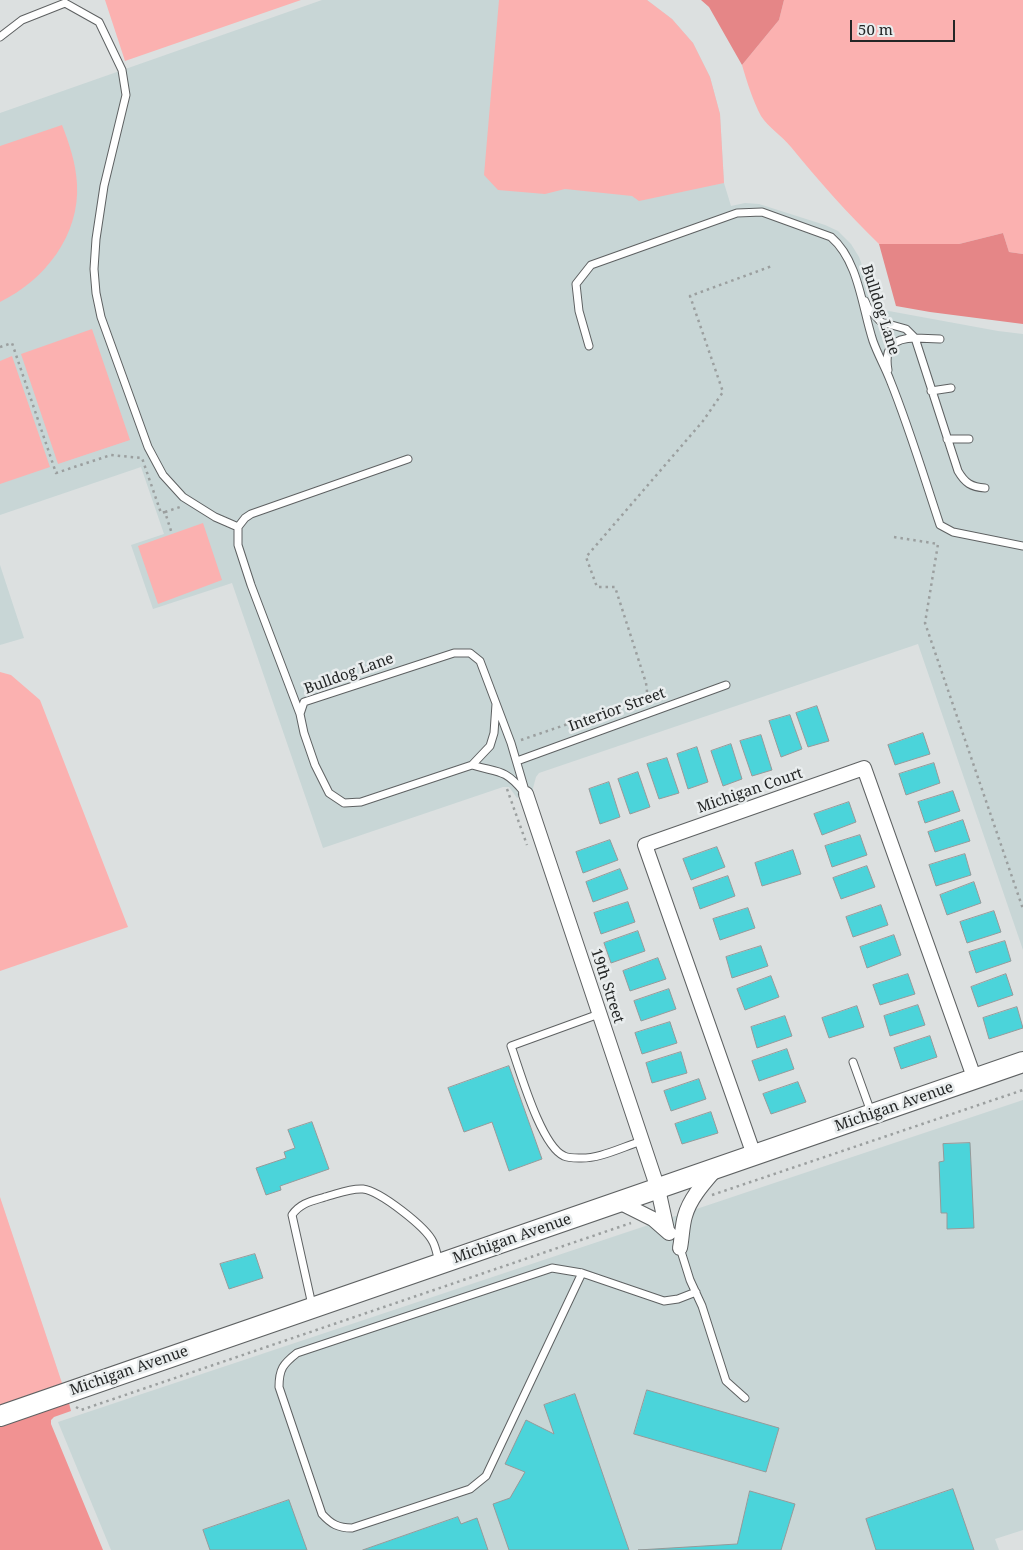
<!DOCTYPE html>
<style>
body{margin:0}
#map{position:relative;width:1023px;height:1550px;overflow:hidden;background:#dce0e0;font-family:"Noto Serif",serif}
canvas{display:block}
.scale{position:absolute;left:850px;top:20px;width:105px;height:22px;box-sizing:border-box;border:2px solid #242626;border-top:0;padding-left:6px;font-size:15px;line-height:18px;white-space:nowrap;color:#242626;-webkit-text-stroke:4px #e9edee;paint-order:stroke}
</style>
<div id="map">
<canvas width="1023" height="1550"></canvas>
<div class="scale">50 m</div>
</div>
<script>
const context = document.querySelector('canvas').getContext('2d');
context.lineJoin = 'round';
function fill(path, color) { context.fillStyle = color; context.fill(path, 'evenodd'); }
function stroke(path, color, width, dash) { context.strokeStyle = color; context.lineWidth = width; context.lineCap = dash ? 'butt' : 'round'; context.setLineDash(dash || []); context.stroke(path); }
function write(font, color, halo, rows, align = 'center') {
  context.font = font + ' "Noto Serif",serif'; context.lineWidth = 5; context.setLineDash([]); context.textBaseline = 'middle'; context.strokeStyle = halo; context.fillStyle = color; for (const [text, x, y, turn = 0] of rows) {
    context.save(); context.translate(x, y); context.rotate((+turn || 0) * Math.PI / 180); context.textAlign = isNaN(turn) ? turn : align; if (halo) context.strokeText(text, 0, 0); context.fillText(text, 0, 0); context.restore();
  }
}
fill(new Path2D(`
 M322 0H647L672 19 693 43 710 77 720 114 724 183 731 206 745 203 759 204 825 225 838 231 851 244 859 257 878 309 998 331 1023 334V950L918 644 539 773 536 777 532 792 517 798 509 787H503L323 848 232 583 153 609 131 545 164 534 141 467 0 515V113Z
 M0 565 24 638 0 645Z
 M1023 1100V1530L995 1539 999 1550H111L58 1422Z`), '#c8d6d6');
fill(new Path2D(`
 M105 0H301L125 61Z
 M499 0H647L672 19 693 43 710 77 720 114 724 183 639 201 632 196 565 189 545 194 498 190 484 175Z
 M784 0H1023V254L1009 252 1003 233 959 244H879C847 213 819 181 791 147 782 136 768 127 761 116 753 101 747 82 742 65L779 20Z
 M62 125C69 143 76 163 77 184 80 235 45 280 0 302V146Z
 M92 329 130 440 58 464 21 354Z
 M12 356 50 467 0 484V361Z
 M203 523 222 580 158 604 138 546Z
 M0 672 11 675 40 700 128 927 0 971Z
 M0 1197 63 1386 0 1408Z`), '#fbb1b0');
fill(new Path2D(`
 M69 1403 71 1411 54 1417 51 1420V1424L103 1550H0V1426Z`), '#f19292');
fill(new Path2D(`
 M701 0H784L779 20 742 65 709 7Z
 M1003 233 1009 252 1023 254V324L930 312 896 306 879 244H959Z`), '#e58687');
const building = new Path2D(`
 M817 706 829 741 808 747 796 713Z
 M790 715 802 749 781 757 769 721Z
 M923 733 930 754 895 765 888 745Z
 M761 735 772 770 752 776 740 741Z
 M731 744 742 779 723 786 711 751Z
 M697 747 708 782 688 789 677 754Z
 M667 758 679 793 659 799 647 764Z
 M934 763 940 783 906 795 899 774Z
 M638 772 650 807 630 814 618 779Z
 M609 782 620 817 600 824 589 789Z
 M953 791 960 811 925 823 918 802Z
 M849 802 856 822 822 835 814 814Z
 M963 820 970 841 935 852 928 832Z
 M860 835 867 855 832 867 825 846Z
 M610 840 618 860 583 873 576 852Z
 M717 847 725 867 691 880 683 859Z
 M793 850 801 874 762 886 755 863Z
 M965 854 971 875 936 886 929 865Z
 M867 866 875 887 841 899 833 878Z
 M620 869 628 889 593 902 586 882Z
 M728 876 735 896 700 909 693 888Z
 M974 882 981 903 947 915 940 895Z
 M628 902 635 922 601 934 594 913Z
 M881 905 888 925 853 937 846 917Z
 M748 908 755 928 720 940 713 919Z
 M994 911 1001 932 967 943 960 922Z
 M638 931 645 951 611 963 604 943Z
 M894 935 901 955 867 968 860 947Z
 M1005 941 1011 961 976 973 969 952Z
 M761 946 768 966 732 978 726 957Z
 M658 958 666 979 630 991 623 971Z
 M908 974 915 994 880 1005 873 985Z
 M1006 974 1013 995 978 1007 971 987Z
 M771 976 779 997 745 1010 737 989Z
 M669 989 676 1009 641 1021 634 1001Z
 M918 1005 925 1025 890 1036 884 1016Z
 M857 1006 864 1027 829 1038 822 1018Z
 M1017 1007 1023 1028 989 1039 983 1018Z
 M785 1016 792 1036 757 1048 751 1027Z
 M670 1022 677 1043 642 1054 635 1033Z
 M930 1036 937 1057 901 1069 894 1048Z
 M787 1049 794 1069 759 1081 752 1061Z
 M681 1052 687 1073 652 1083 646 1063Z
 M509 1066 542 1159 509 1171 492 1122 464 1132 448 1088Z
 M699 1079 706 1099 671 1111 664 1091Z
 M798 1082 806 1102 771 1114 763 1094Z
 M711 1112 718 1133 682 1144 675 1124Z
 M312 1122 329 1169 280 1186 281 1190 266 1195 256 1168 286 1158 284 1152 295 1148 288 1130Z
 M970 1143 974 1228 947 1229V1213H941L939 1162 944 1161 943 1144Z
 M255 1254 263 1278 229 1289 220 1264Z
 M647 1390 779 1428 766 1472 634 1434Z
 M575 1394 629 1550H509L493 1504 510 1498 525 1472 505 1464 526 1420 554 1434 544 1405Z
 M953 1489 974 1550H876L866 1519Z
 M750 1491 795 1504 781 1550H638L737 1544Z
 M289 1500 307 1550H210L203 1530Z
 M458 1517 461 1524 477 1518 488 1550H363Z`);
fill(building, '#4bd4da');
stroke(building, '#969a9a', 1);
const lane = new Path2D(`
 M0 37 22 20 65 3 99 22 122 70 126 95 104 186 96 239 94 269 96 293 101 317 148 447 163 475 183 497 215 517 238 527
 M865 301 868 308 881 322 906 329 915 338
 M940 339 915 338 958 471C965 483 971 487 985 488
 M589 346 579 311 576 284 591 265 737 213 762 212 831 237C859 261 862 308 873 341 878 355 885 367 890 380 909 427 924 477 940 525L953 532 1023 546
 M888 370C884 348 893 338 915 338
 M931 391 951 388
 M947 439H969
 M496 704 494 733 490 746 472 765 361 802 344 803 329 793 315 765 304 733 300 714 304 702 454 653H470L480 661 511 743 526 794
 M300 714 251 585 238 545V527L245 518 251 514 408 459
 M517 761 726 685
 M472 765C498 773 504 768 523 791
 M599 1014 511 1046C520 1071 541 1146 564 1156 568 1158 575 1158 579 1158 600 1159 622 1147 642 1141
 M853 1062 871 1112
 M680 1248 690 1280 702 1306 726 1381 745 1398
 M582 1273 486 1476 470 1489 352 1528C338 1528 331 1524 322 1514L279 1387C279 1369 283 1364 297 1353L552 1268 582 1273 664 1301 678 1299 696 1292
 M312 1305 292 1215C300 1203 312 1201 325 1197 337 1194 350 1188 363 1189 380 1191 426 1227 433 1242 436 1248 437 1255 439 1261`);
const street = new Path2D(`
 M526 794 642 1141 658 1189 667 1230
 M754 1155 645 845 864 768 975 1080
 M619 1202 653 1219 669 1233
 M680 1248C682 1238 682 1226 685 1216 690 1198 704 1183 716 1169`);
const secondary = new Path2D(`
 M0 1416 1023 1062`);
stroke(lane, '#5e6162', 9);
stroke(street, '#5e6162', 16);
stroke(secondary, '#5e6162', 22);
stroke(new Path2D(`
 M0 347 12 343 56 473 111 455 142 458 161 513 165 512 172 534
 M165 512 180 507
 M894 537 938 544 925 623 1023 909
 M521 740 644 698 647 691 646 683 615 587H597L586 557 703 421 723 392 690 296 772 266
 M507 789 527 845
 M712 1195 1023 1090
 M76 1407 81 1410 631 1223`), '#9b9f9f', 2.5, [2.5, 4]);
stroke(lane, '#fff', 7);
stroke(street, '#fff', 14);
stroke(secondary, '#fff', 20);
write('15px', '#242626', '#e9edee', [
 ["Bulldog Lane",880,310,72],
 ["Bulldog Lane",349,674,-20],
 ["Interior Street",617,710,-20],
 ["Michigan Court",750,791,-19],
 ["19th Street",607,986,72],
 ["Michigan Avenue",894,1107,-19],
 ["Michigan Avenue",512,1239,-19],
 ["Michigan Avenue",129,1371,-19]
]);
</script>
